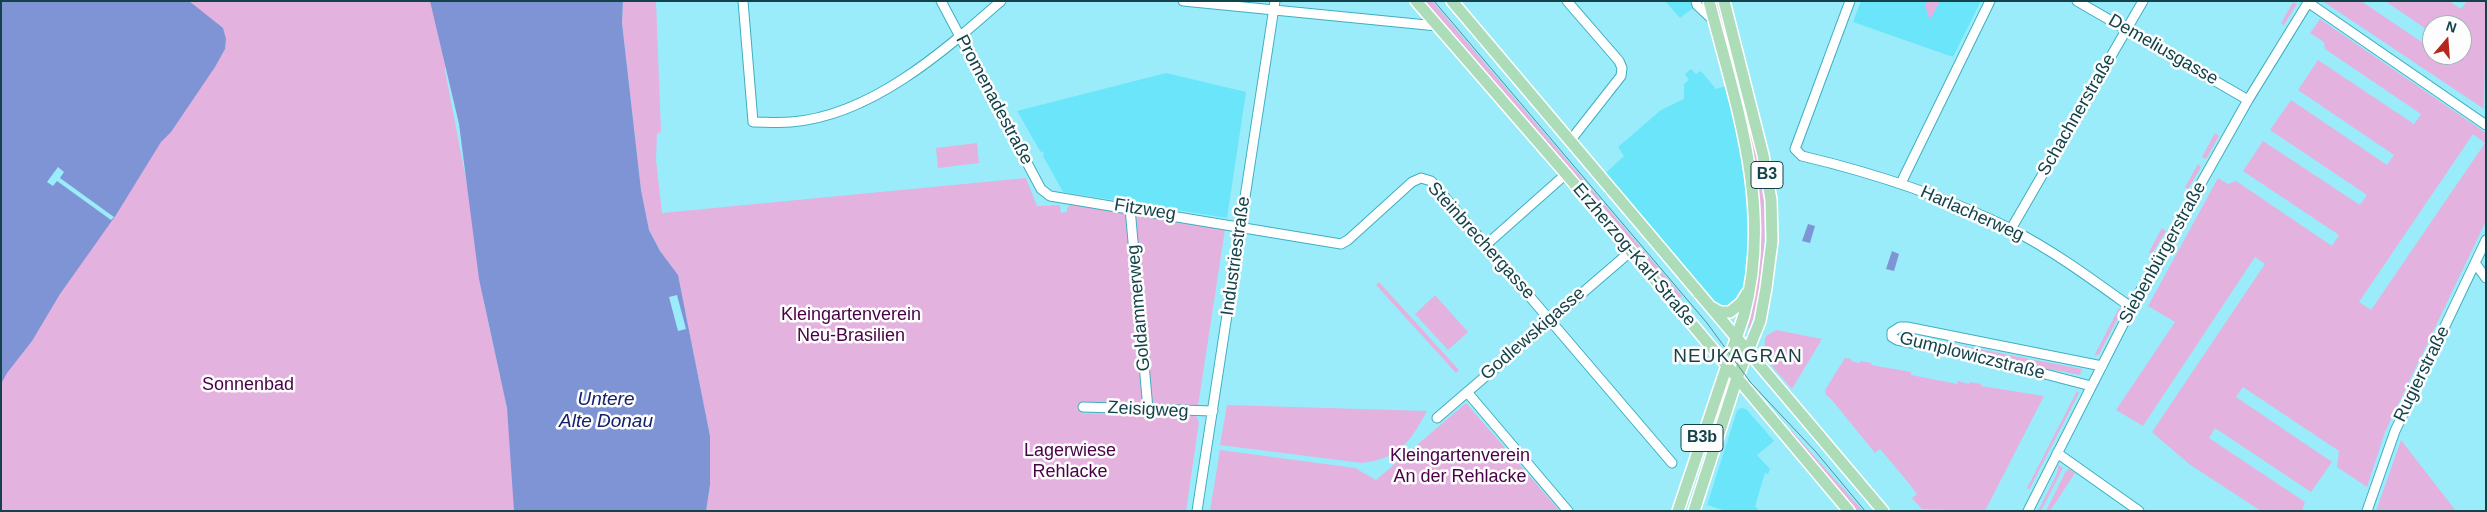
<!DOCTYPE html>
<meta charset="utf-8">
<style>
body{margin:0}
#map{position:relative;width:2487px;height:512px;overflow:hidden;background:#9aecfa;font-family:Arial,sans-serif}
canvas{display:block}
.frame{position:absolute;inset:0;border:2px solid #13434a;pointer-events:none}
.north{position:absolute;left:2422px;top:15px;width:50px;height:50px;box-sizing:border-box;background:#fdfdfd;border:1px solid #9fb3b5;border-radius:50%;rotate:18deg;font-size:14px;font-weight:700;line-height:20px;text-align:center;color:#13434a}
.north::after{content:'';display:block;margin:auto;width:18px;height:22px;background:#b5271b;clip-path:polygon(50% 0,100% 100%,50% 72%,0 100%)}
</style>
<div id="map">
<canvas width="2487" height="512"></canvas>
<div class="frame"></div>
<div class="north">N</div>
</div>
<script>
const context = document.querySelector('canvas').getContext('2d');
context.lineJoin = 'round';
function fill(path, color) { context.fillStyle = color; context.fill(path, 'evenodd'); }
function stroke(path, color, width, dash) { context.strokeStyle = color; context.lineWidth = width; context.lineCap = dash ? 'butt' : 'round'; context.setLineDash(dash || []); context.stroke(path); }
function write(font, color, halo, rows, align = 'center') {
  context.font = font + ' Arial,sans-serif'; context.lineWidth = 5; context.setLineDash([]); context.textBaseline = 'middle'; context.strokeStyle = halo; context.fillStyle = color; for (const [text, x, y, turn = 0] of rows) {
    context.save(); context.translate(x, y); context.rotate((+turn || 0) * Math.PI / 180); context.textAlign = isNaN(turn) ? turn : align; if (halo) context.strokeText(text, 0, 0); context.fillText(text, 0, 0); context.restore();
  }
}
fill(new Path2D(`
 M1665 1H1702L1703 5 1692 9 1680 18Z
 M1861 1H1981L1953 57 1853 22Z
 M1691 69 1696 74 1701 71 1716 89 1726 86 1744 161 1749 258 1742 291 1724 318 1707 313 1598 180 1624 156 1618 147 1661 110 1684 99V84L1689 80 1685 74Z
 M1166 73 1246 92 1227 218 1063 192 1043 156 1044 153 1040 151 1017 111Z
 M1741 408 1746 409 1774 441 1757 455 1770 469 1768 474 1765 473 1760 489 1755 507 1758 508 1757 511H1726L1707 505 1737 411Z`), '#6be5f9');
fill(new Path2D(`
 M133 1H454L445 70 472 211 485 307 506 402 512 450 514 511H1V201Z
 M623 1H656L661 132 657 134 656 160 662 213 1026 178 1037 206 1060 205 1061 213 1067 212V208L1071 204 1225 229 1198 406 1085 403 1081 409 1082 413 1196 416 1199 422 1186 511H706L710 485V436L678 276 660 251 649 230 641 190 622 23Z
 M1425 1H1432L1682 296 1677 299Z
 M1714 1H1719L1761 170C1768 224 1766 277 1750 329L1748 328C1779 213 1742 112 1714 1Z
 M1927 1H1940L1930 20 1925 6Z
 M2361 1 2432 49V55H2462V25H2432V33L2385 1H2449L2461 9 2467 1H2486L2484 109 2324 2Z
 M2293 2 2297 4 2284 25 2281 23Z
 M2320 19 2486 133V221L2385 432 2367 487 2337 467 2339 451 2243 387 2236 397 2332 462 2311 492 2215 428 2209 438 2305 502 2302 511H2261L2189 464 2152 432 2265 264 2255 257 2143 426 2116 410 2175 322 2148 306 2218 178 2228 184 2236 181 2332 246 2339 235 2243 171 2263 141 2360 205 2367 195 2270 130 2291 100 2387 165 2394 155 2298 90 2318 60 2414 124 2421 114 2325 49 2324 42 2310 33ZM2473 134 2485 143 2371 310 2359 302Z
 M2215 133 2219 136 2206 159 2202 157Z
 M977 143 979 163 938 168 936 148Z
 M2198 164 2201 167 2188 189 2185 187Z
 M2162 228 2166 231 2152 254 2149 252Z
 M1379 282 1459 370 1456 373 1376 285Z
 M1435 295 1468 332 1448 350 1415 314Z
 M2119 308 2125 310V313L2121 312 2099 354 2094 356Z
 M1776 330 1822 339 1792 389C1779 373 1759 358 1766 336Z
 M1903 330 1902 334 2082 369 2080 375 1898 340 1894 331Z
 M1845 358 1851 359V361L1859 363 1860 361 1872 363 1871 365 1911 372V375L1957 384 1958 381 1969 384 1970 382 1981 384V386L2044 396 1985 511 1922 509 1912 498 1917 494C1907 480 1891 462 1880 449L1875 453 1832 400 1826 395 1825 390Z
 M2077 391 2079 393 2029 490 2027 488Z
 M1466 403 1560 511H1210L1220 450 1355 468 1376 480Z
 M1227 405 1427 411C1409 443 1400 458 1362 463L1220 445Z
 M1791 430 1863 511H1857L1790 432Z
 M2401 440 2456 511H2376Z
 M2058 465 2063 468 2041 511H2038L2058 471Z
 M2070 469 2075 473 2050 511H2046L2066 471Z`), '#e4b2df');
fill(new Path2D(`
 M1 1H189L223 28 226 39 225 49 215 67 171 132 161 142 116 215 60 294 32 341 7 373 1 384Z
 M430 1H623L622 23 641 190 649 230 660 251 678 275 710 436V485L706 511H514L507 408 479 279 459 124Z
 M1808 224 1815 226 1810 243 1802 241Z
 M1892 251 1899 254 1894 271 1886 269Z`), '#7f94d5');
fill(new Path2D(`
 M58 167 64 172 60 178 114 217 111 220 57 181 53 186 47 182Z
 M677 295 686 329 678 331 669 297Z`), '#9aecfa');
const minor = new Path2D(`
 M743 1 753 122C765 122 778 123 791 122 871 116 944 51 1001 1
 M941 1 1041 189 1050 196 1341 244 1348 240 1412 182 1421 178 1431 181 1672 463
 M1183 1 1437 26
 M1567 1 1619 61 1622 68 1621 76 1570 141
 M1696 1 1697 5 1714 21
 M1850 1 1795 149 1802 156C1874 173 1944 196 2011 229 2054 251 2093 280 2132 308
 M2077 1 2248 100
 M2309 3 2486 125
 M1901 183 1990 1
 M1130 208 1148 409
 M2011 229 2143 1
 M1487 244 1566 174
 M2475 263 2486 278
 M2091 386 1980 357 1897 340 1892 337V332L1900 327H1907L2102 366
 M1467 392 1568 511
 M1083 407 1213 411
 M1437 418 1630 252
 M2057 453 2139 511
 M1197 511 1275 1
 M2028 511 2137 297 2248 100 2309 1
 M2367 511 2395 431 2486 240`);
const major = new Path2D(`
 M1416 1 1566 174 1849 511
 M1452 1 1883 511
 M1713 308 1720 312H1730L1741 303 1747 293
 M1678 511 1744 315C1773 206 1736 106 1709 1
 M1694 511 1737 378 1760 321 1766 288 1772 241 1771 200 1763 155 1724 1`);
stroke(minor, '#3eafc0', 11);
stroke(major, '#fff', 14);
stroke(minor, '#fff', 9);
stroke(major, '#adddb8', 11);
stroke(new Path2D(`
 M1434 1 1707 323 1751 383 1816 452 1865 511`), '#50909a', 1);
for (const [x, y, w] of [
 [1767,175,32],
 [1702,438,42]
]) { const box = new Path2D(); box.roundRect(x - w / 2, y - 13.5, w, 27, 4); context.fillStyle = '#fdfdfd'; context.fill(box); stroke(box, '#13434a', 1); }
write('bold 16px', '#13434a', null, [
 ["B3",1767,175],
 ["B3b",1702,438]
]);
write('18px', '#13434a', '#fdfdfd', [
 ["Demeliusgasse",2163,50,30],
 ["Promenadestraße",994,100,62],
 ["Schachnerstraße",2077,115,-60],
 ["Fitzweg",1145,210,9],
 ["Harlacherweg",1972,214,24],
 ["Steinbrechergasse",1481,241,48],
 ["Siebenbürgerstraße",2163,253,-61],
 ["Erzherzog-Karl-Straße",1634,255,50],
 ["Industriestraße",1236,256,-82],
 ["Goldammerweg",1139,308,-95],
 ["Godlewskigasse",1533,334,-41],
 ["Gumplowiczstraße",1972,356,14],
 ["Rugierstraße",2422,374,-64],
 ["Zeisigweg",1148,410,3]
]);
write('18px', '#490147', '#fdfdfd', [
 ["Kleingartenverein",851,315],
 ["Neu-Brasilien",851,336],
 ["Sonnenbad",248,385],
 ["Lagerwiese",1070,451],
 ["Rehlacke",1070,472],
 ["Kleingartenverein",1460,456],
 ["An der Rehlacke",1460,477]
]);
context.letterSpacing = '1px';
write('19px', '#1c3f44', '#fdfdfd', [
 ["NEUKAGRAN",1738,357]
]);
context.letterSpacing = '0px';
write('italic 19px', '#15206b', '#fdfdfd', [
 ["Untere",606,400],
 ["Alte Donau",606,422]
]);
</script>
